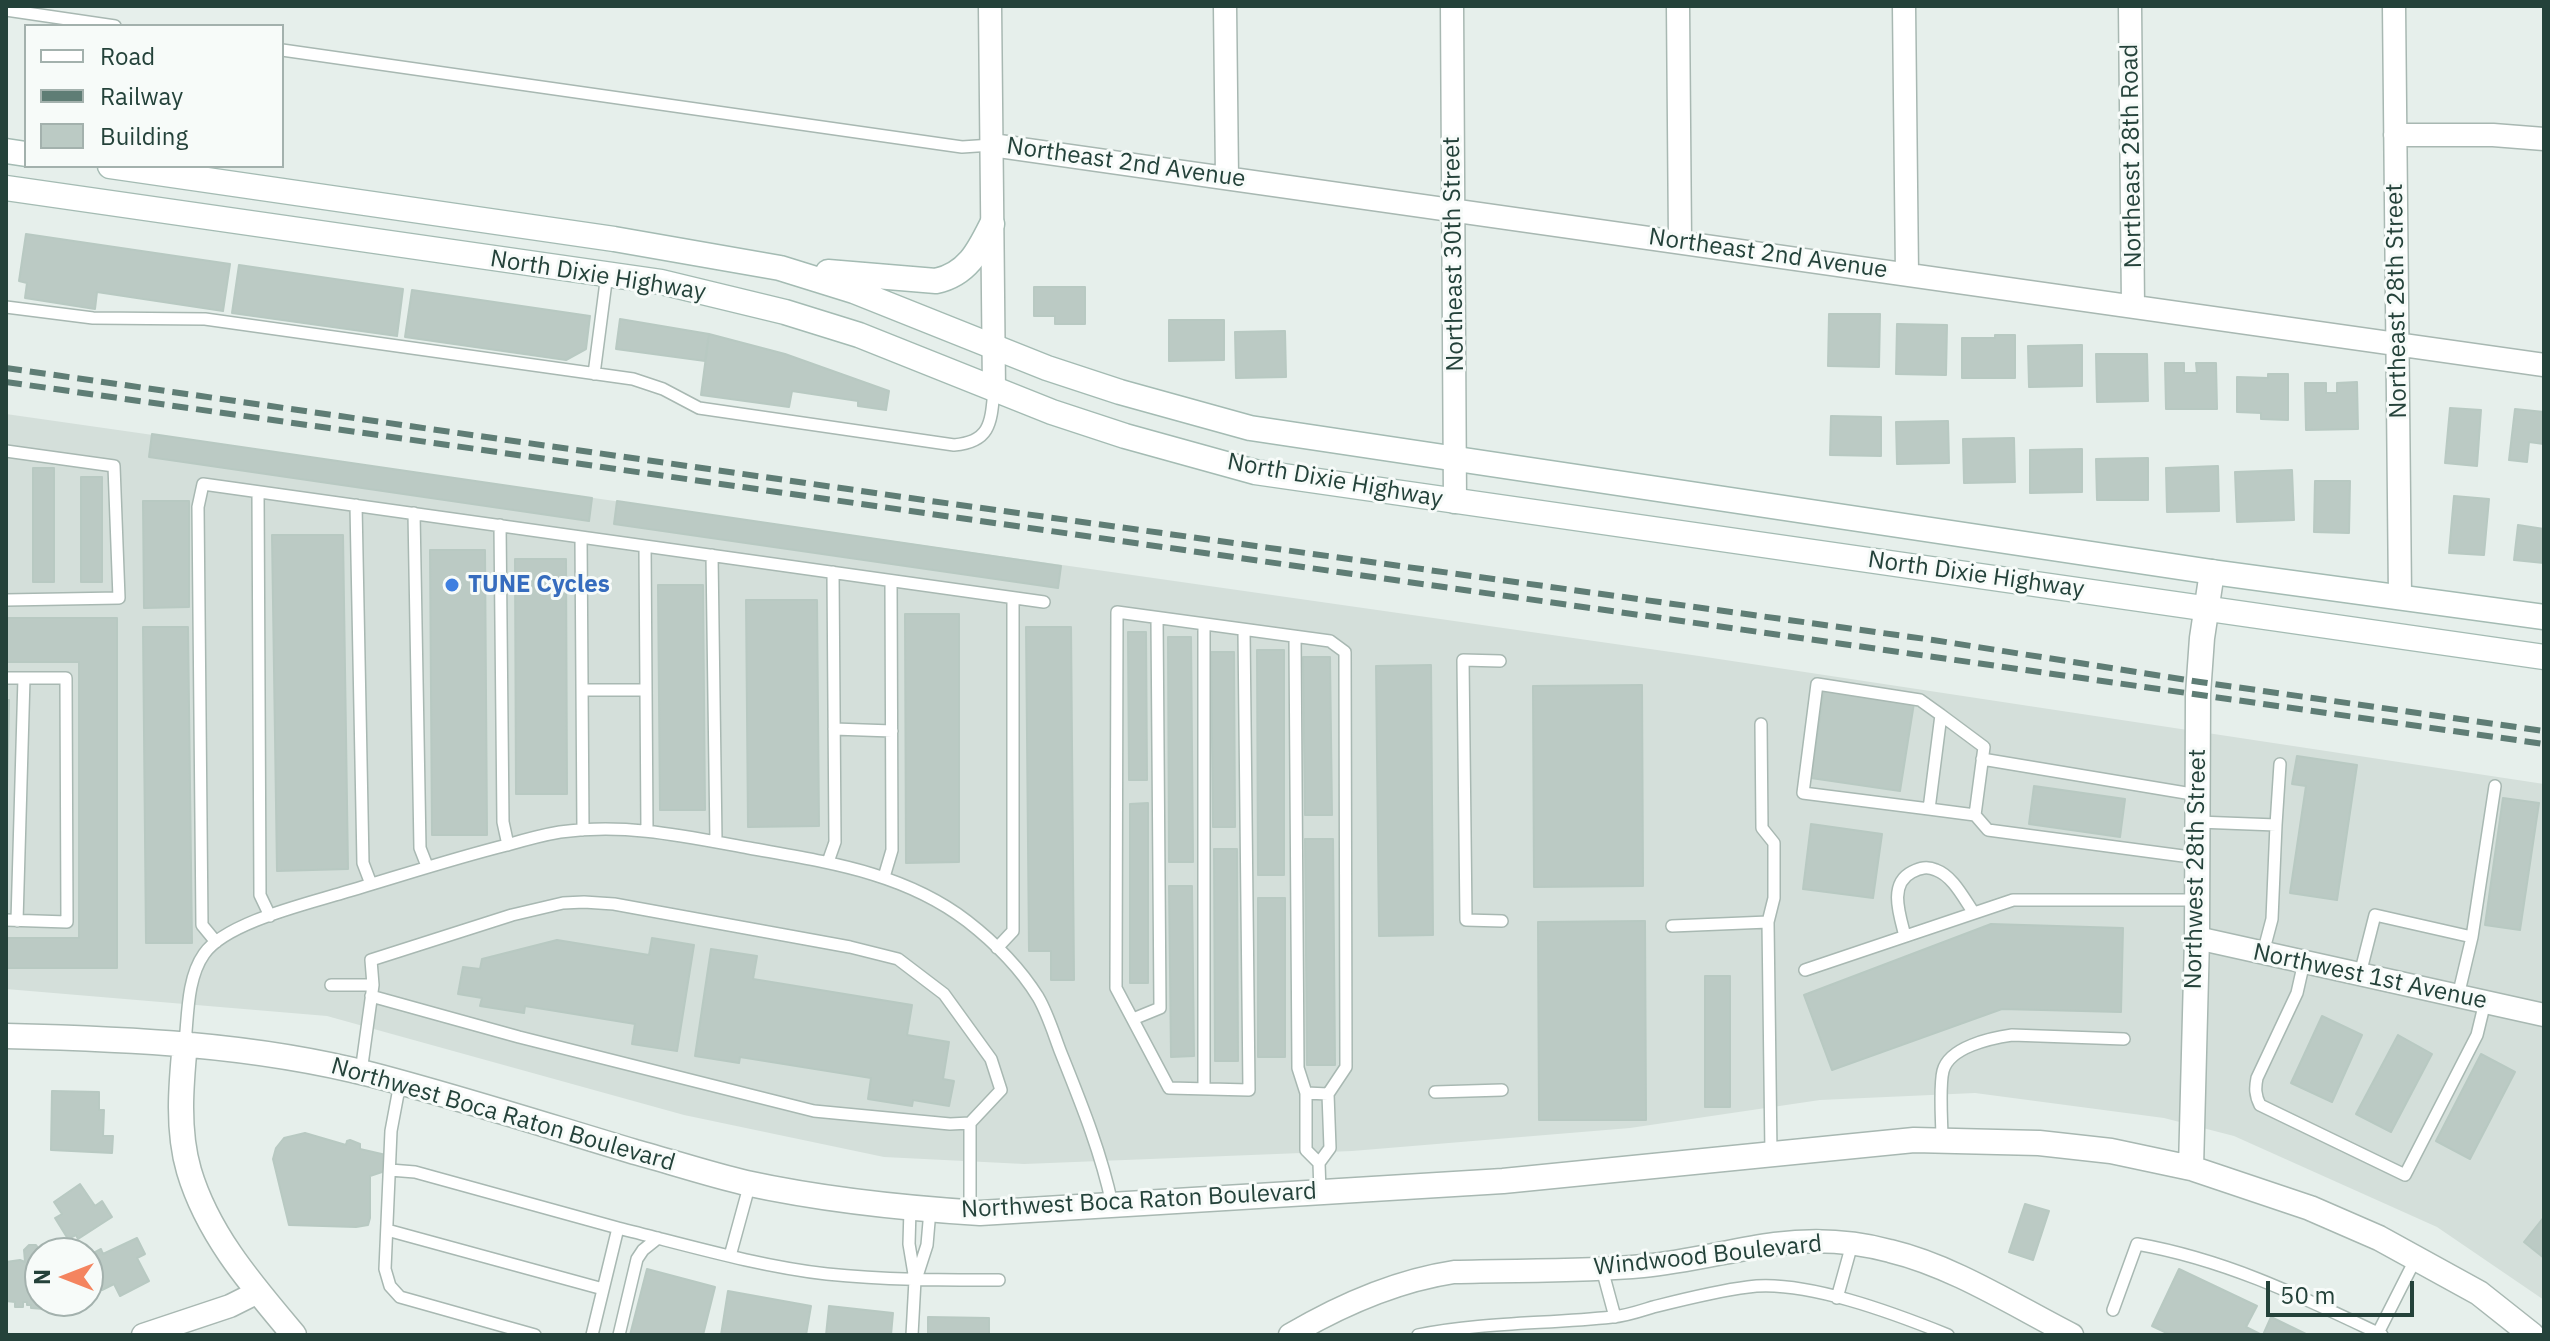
<!DOCTYPE html>
<style>
body{margin:0}
#map{position:relative;width:2550px;height:1341px;overflow:hidden;background:#e6efeb;font-family:"IBM Plex Sans",sans-serif}
canvas{display:block}
.frame{position:absolute;inset:0;border:8px solid #24423a;pointer-events:none}
.legend{position:absolute;left:24px;top:24px;width:260px;height:144px;box-sizing:border-box;background:#f7fbf9;border:2px solid #a3b1ad;margin:0;padding:10px 14px;list-style:none;font-size:24px;color:#24423a}
.legend li{display:flex;align-items:center;gap:16px;height:40px}
.legend b{width:40px;border:2px solid #a3b1ad}
.north{position:absolute;left:24px;top:1237px;width:80px;height:80px;box-sizing:border-box;background:#f7fbf9;border:2px solid #a3b1ad;border-radius:50%;rotate:270deg;font-size:22px;font-weight:700;line-height:32px;text-align:center;color:#24423a}
.north::after{content:'';display:block;margin:auto;width:28px;height:36px;background:#f4845f;clip-path:polygon(50% 0,100% 100%,50% 72%,0 100%)}
.scale{position:absolute;left:2266px;top:1281px;width:148px;height:36px;box-sizing:border-box;border:4px solid #24423a;border-top:0;padding-left:10px;font-size:24px;line-height:28px;white-space:nowrap;color:#24423a;-webkit-text-stroke:6px #f7fbf9;paint-order:stroke}
</style>
<div id="map">
<canvas width="2550" height="1341"></canvas>
<div class="frame"></div>
<ul class="legend">
<li><b style="height:10px;background:#fff"></b>Road</li>
<li><b style="height:10px;background:#5f7d75"></b>Railway</li>
<li><b style="height:22px;background:#bbcac4"></b>Building</li>
</ul>
<div class="north">N</div>
<div class="scale">50 m</div>
</div>
<script>
const context = document.querySelector('canvas').getContext('2d');
context.lineJoin = 'round';
function fill(path, color) { context.fillStyle = color; context.fill(path, 'evenodd'); }
function stroke(path, color, width, dash) { context.strokeStyle = color; context.lineWidth = width; context.lineCap = dash ? 'butt' : 'round'; context.setLineDash(dash || []); context.stroke(path); }
function write(font, color, halo, rows, align = 'center') {
  context.font = font + ' "IBM Plex Sans",sans-serif'; context.lineWidth = 6; context.setLineDash([]); context.textBaseline = 'middle'; context.strokeStyle = halo; context.fillStyle = color; for (const [text, x, y, turn = 0] of rows) {
    context.save(); context.translate(x, y); context.rotate((+turn || 0) * Math.PI / 180); context.textAlign = isNaN(turn) ? turn : align; if (halo) context.strokeText(text, 0, 0); context.fillText(text, 0, 0); context.restore();
  }
}
fill(new Path2D(`
 M6 414 1699 656 2544 784V1300L2437 1227 2234 1136 2164 1118 1975 1093 1820 1100 1630 1128 1352 1151 1024 1164 884 1157 684 1115 327 1016 6 989Z`), '#d4dfda');
const building = new Path2D(`
 M26 234 230 264 223 311 97 292 95 309 25 298 27 283 19 281Z
 M239 265 403 289 397 336 232 313Z
 M1034 287H1085V324H1055V316H1034Z
 M412 290 590 316 586 349 566 360 405 337Z
 M1829 314H1880L1879 367 1828 366Z
 M620 319 709 334 705 361 616 349Z
 M1169 320H1224V360L1169 361Z
 M1897 324 1947 325 1946 375 1896 374Z
 M1285 331 1286 377 1236 378 1235 332Z
 M709 334 785 354 889 391 886 410 858 406V401L792 391 789 407 701 395Z
 M1995 335H2015V378H1962V338H1995Z
 M2082 345V386L2029 387 2028 346Z
 M2096 354H2147L2148 401 2097 402Z
 M2165 363H2184V373H2197L2196 363H2216L2217 409H2166Z
 M2268 374H2288V420L2261 419V413L2237 412V377L2268 378Z
 M2357 382 2358 429 2306 430 2305 383H2326V393H2337V383Z
 M2450 408 2481 410 2477 466 2445 463Z
 M2515 409 2544 412V444L2529 442 2527 462 2509 460Z
 M1831 416 1881 417V456L1830 455Z
 M1948 421 1949 463 1897 464 1896 422Z
 M152 434 592 498 589 521 149 457Z
 M2014 438 2015 482 1964 483 1963 439Z
 M2082 449V492L2030 493V450Z
 M2148 458V500H2097L2096 459Z
 M2218 466 2219 511 2167 512 2166 468Z
 M33 468H54V582H33Z
 M2292 470 2294 520 2237 522 2235 472Z
 M81 477H102V582H81Z
 M2315 481H2350L2349 533 2314 532Z
 M2454 496 2489 499 2484 555 2449 553Z
 M143 501H189V607L144 608Z
 M617 501 1061 566 1058 588 614 524Z
 M2518 525 2544 529V563L2514 560Z
 M272 535H343L348 869 277 871Z
 M430 550H485L487 835H432Z
 M515 559H566L567 794H516Z
 M658 585H703L705 810H660Z
 M746 600H817L819 826 748 827Z
 M905 614H959V862L906 863Z
 M6 618H117V968H6V938H79V662H6Z
 M143 627H188L192 943H146Z
 M1026 627H1071L1074 980H1051V951H1029Z
 M1128 632H1146L1147 780H1129Z
 M1168 637H1191L1193 862H1169Z
 M1257 650H1284V875H1258Z
 M1211 652H1234L1235 827H1213Z
 M1303 657H1330L1332 815H1305Z
 M1431 665 1433 935 1379 936 1376 666Z
 M1642 685 1643 886 1534 887 1533 686Z
 M1824 689 1914 703 1900 791 1811 778Z
 M6 700H9L6 835Z
 M2297 756 2357 765 2337 900 2290 893 2306 786 2292 784Z
 M2034 786 2125 799 2120 837 2029 824Z
 M2503 798 2539 803 2520 930 2485 925Z
 M1148 803V983H1130V804Z
 M1811 824 1882 834 1873 898 1803 889Z
 M1305 839H1333L1335 1065H1307Z
 M1214 849H1237L1238 1061H1215Z
 M1169 886H1192L1194 1056 1171 1057Z
 M1258 898H1285V1057H1258Z
 M1645 921 1646 1120H1539L1538 922Z
 M1991 924 2123 928 2121 1012 2002 1009 1832 1070 1804 995Z
 M652 938 694 945 677 1051 632 1044 635 1024 525 1006 524 1013 480 1006 482 998 458 994 463 967 480 969 482 959 557 940 649 955Z
 M711 949 757 956 753 979 912 1005 907 1035 949 1042 943 1079 954 1081 949 1106 913 1100 912 1106 868 1099 871 1078 740 1057 739 1063 695 1056Z
 M1705 976H1730V1107H1705Z
 M2322 1016 2362 1035 2332 1102 2291 1083Z
 M2398 1035 2432 1054 2391 1132 2356 1114Z
 M2481 1054 2515 1072 2470 1159 2436 1141Z
 M52 1091 99 1092V1110H104L103 1136H113L112 1153 51 1150Z
 M305 1133 346 1145 347 1141 350 1140 360 1144V1149L386 1155 388 1170 370 1176V1218L368 1225 356 1227 289 1225 273 1159 276 1148 284 1138Z
 M80 1184 95 1206 102 1201 112 1217 78 1239 76 1235 68 1239 55 1218 62 1214 54 1202Z
 M2025 1204 2049 1211 2033 1260 2009 1252Z
 M2544 1217V1258L2524 1242Z
 M137 1238 145 1254 137 1258 149 1281 120 1296 114 1284 102 1290 88 1263V1256L101 1249 103 1254Z
 M29 1245H36L42 1253H40V1301H57V1310L31 1308V1305H27V1302H23V1307H15V1302L6 1301V1262L20 1260 25 1262 24 1250Z
 M647 1269 715 1287 703 1335H630Z
 M2179 1269 2257 1306 2246 1327 2262 1335H2171L2152 1326Z
 M728 1291 811 1306 806 1335H721Z
 M829 1306 893 1313 891 1335H826Z
 M928 1317 989 1318V1335H928Z
 M2271 1317 2308 1335H2263Z`);
fill(building, '#bbcac4');
stroke(building, '#b8c9c2', 2);
const service = new Path2D(`
 M6 10 115 26
 M282 50 962 147 992 145
 M6 307 93 318 205 319 633 379 663 389 699 408 954 445C991 442 991 422 994 390
 M594 374 607 274
 M6 451 114 466 119 598 6 600
 M258 492 260 895 270 916
 M356 505 363 863 371 884
 M414 513 420 848 427 866
 M500 525 503 822 508 845
 M581 537 583 830
 M645 546 647 830
 M712 555 716 841
 M1204 624V1089
 M1244 630 1249 1090 1169 1088 1116 988 1117 612 1330 641 1345 652 1346 1067 1328 1094 1330 1148 1319 1163 1320 1192
 M1295 637 1298 1068 1306 1093 1328 1094
 M1500 661 1463 660 1466 920 1502 921
 M6 678H66L67 922 6 920
 M1817 684 1920 700 1941 715 1929 809 1803 793Z
 M582 690H646
 M1761 724 1762 828 1774 843V898L1768 922
 M834 729 892 731
 M1982 759 2198 795
 M1929 809 1975 815 1984 747 1941 715
 M1975 815 1988 830 2198 858
 M2198 822 2276 825 2280 764
 M828 862 835 842 833 572
 M884 877 892 850 891 581
 M17 921 24 678
 M1672 926 1768 922 1771 1153
 M1905 936C1900 916 1888 884 1912 872 1920 868 1927 866 1936 870 1953 876 1964 899 1974 913
 M2472 937 2495 786
 M216 942 202 925 198 507 203 484 1044 602
 M997 948 1013 931V598
 M2263 953 2272 919 2276 825
 M2304 962 2297 993 2257 1078C2255 1088 2255 1095 2260 1105L2405 1175 2477 1035 2485 1002
 M1805 970 2013 900H2197
 M2360 974 2375 915 2472 937 2458 996
 M331 985H373
 M371 996 519 1037 814 1111 950 1124 970 1123
 M1133 1019 1160 1008 1157 618
 M185 1043C188 1015 187 978 204 954 225 923 306 904 342 893 397 877 451 859 507 845 524 840 542 835 560 832 627 823 684 836 749 848 826 862 903 872 967 921 994 942 1020 968 1038 997 1048 1014 1054 1035 1061 1053 1081 1103 1101 1152 1112 1204
 M361 1072 373 985 371 960 512 915 563 903 584 902 614 904 850 947 898 959 944 994 991 1059 1001 1090 970 1123V1212
 M400 1083 391 1131 385 1269 390 1286 400 1297 535 1335
 M1435 1092 1502 1090
 M1306 1093V1150L1319 1163
 M1942 1140C1942 1122 1939 1087 1943 1071 1949 1047 1991 1038 2012 1035L2124 1039
 M390 1170 415 1172 618 1228 592 1335
 M910 1209 909 1244 915 1280 912 1335
 M618 1228C687 1245 757 1266 827 1274 884 1280 941 1280 999 1280
 M387 1230 603 1289
 M730 1256 750 1183
 M1602 1269 1615 1317
 M917 1276 927 1245 930 1210
 M1837 1298 1852 1244
 M2113 1310 2137 1244C2227 1260 2300 1296 2382 1335
 M619 1335 637 1259 643 1250 658 1238
 M1418 1335C1482 1322 1547 1324 1612 1317 1626 1316 1640 1311 1653 1307 1685 1299 1716 1291 1748 1287 1804 1279 1896 1314 1948 1335
 M2377 1335 2416 1258`);
const minor = new Path2D(`
 M990 6 994 390
 M1225 6 1227 177
 M1452 6 1455 502
 M1678 6 1680 241
 M1904 6 1907 274
 M2130 6 2133 306
 M2394 6 2400 597
 M2395 135H2493L2544 139
 M992 145 2544 365
 M2197 938 2544 1015
 M143 1335 230 1306 258 1292
 M1290 1335C1341 1305 1395 1281 1454 1272 1516 1270 1580 1272 1643 1266 1688 1262 1731 1250 1775 1244 1813 1239 1853 1241 1890 1251 1953 1266 2015 1306 2072 1335`);
const tertiary = new Path2D(`
 M6 1036C130 1039 252 1044 373 1075 461 1098 548 1126 635 1152 672 1162 708 1174 746 1183 824 1200 901 1208 980 1213L1503 1181 1914 1140 2039 1143 2111 1151 2191 1168 2310 1208 2379 1238 2479 1293 2532 1335
 M185 1043C181 1085 177 1130 189 1171 208 1235 252 1285 294 1335
 M2191 1168 2197 938 2198 694 2202 638 2212 572`);
const secondary = new Path2D(`
 M6 151 26 154
 M110 166 614 239 780 268 854 291 1047 368 1120 392 1250 428 2212 572 2544 617
 M6 188 661 282 785 312 859 335 1052 412 1125 436 1255 472 2544 657
 M828 272 936 281C968 274 979 250 992 224`);
stroke(service, '#a8b8b2', 14);
stroke(minor, '#a8b8b2', 25);
stroke(tertiary, '#a8b8b2', 27);
stroke(secondary, '#a4bbb3', 27);
stroke(service, '#fff', 11);
stroke(minor, '#fff', 22);
stroke(tertiary, '#fff', 24);
stroke(secondary, '#fff', 24);
stroke(new Path2D(`
 M6 368 924 500 1933 640 2200 682 2544 731
 M6 382 2544 744`), '#5f7d75', 6, [16, 8]);
for (const [x, y, r, color] of [
 [452,585,8,"#3f7fe0"]
]) { const dot = new Path2D(); dot.arc(x, y, r, 0, 2 * Math.PI); context.fillStyle = color; context.fill(dot); stroke(dot, '#f7fbf9', 3); }
write('24px', '#24423a', '#f7fbf9', [
 ["Northeast 28th Road",2132,156,-91],
 ["Northeast 2nd Avenue",1126,163,8],
 ["Northeast 30th Street",1454,254,-91],
 ["Northeast 2nd Avenue",1768,254,8],
 ["North Dixie Highway",598,276,9],
 ["Northeast 28th Street",2397,301,-91],
 ["North Dixie Highway",1335,481,10],
 ["North Dixie Highway",1976,575,8],
 ["Northwest 28th Street",2196,869,-89],
 ["Northwest 1st Avenue",2370,977,12],
 ["Northwest Boca Raton Boulevard",503,1115,16],
 ["Northwest Boca Raton Boulevard",1139,1201,-3],
 ["Windwood Boulevard",1708,1256,-6]
]);
write('bold 24px', '#366cbe', '#f7fbf9', [
 ["TUNE Cycles",468,585]
], 'left');
</script>
